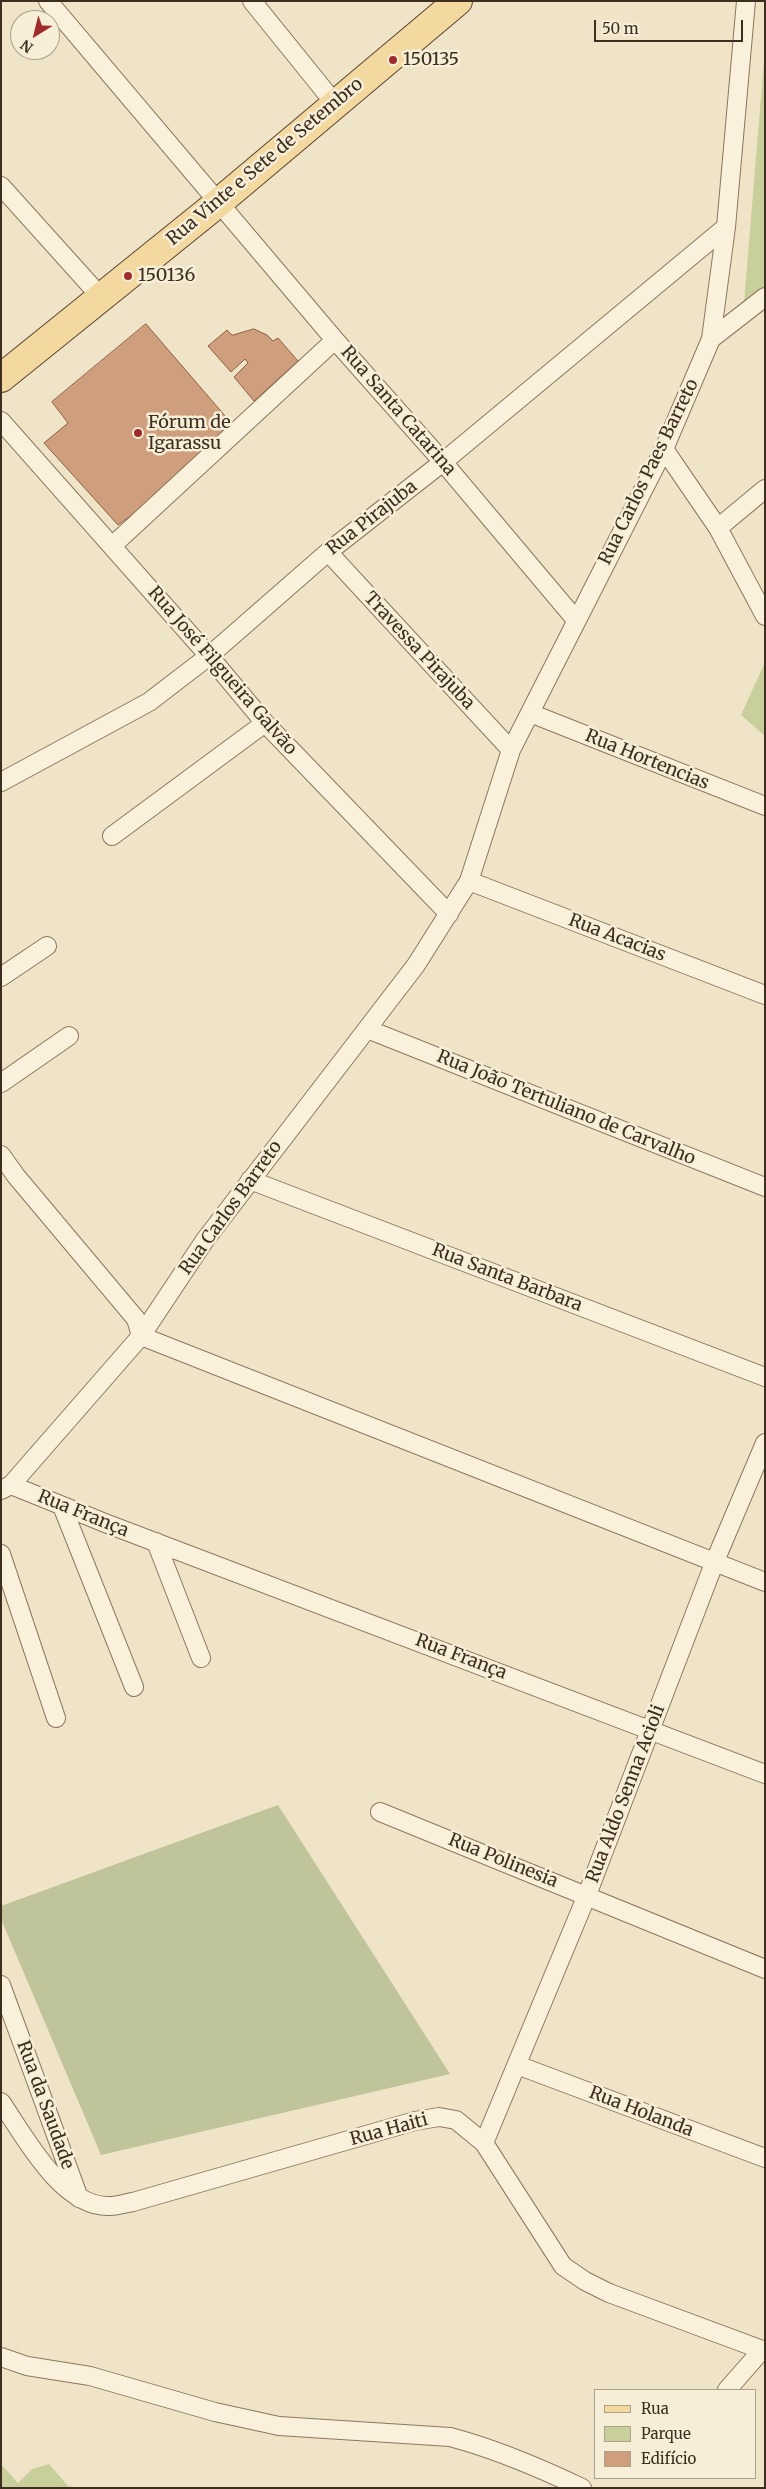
<!DOCTYPE html>
<meta charset="utf-8">
<style>
body{margin:0}
#map{position:relative;width:766px;height:2489px;overflow:hidden;background:#f0e4c8;font-family:Merriweather,serif}
canvas{display:block}
.frame{position:absolute;inset:0;border:2px solid #3d2e20;pointer-events:none}
.legend{position:absolute;left:594px;top:2389px;width:162px;height:90px;box-sizing:border-box;background:#f7eed8;border:1px solid #ada18e;margin:0;padding:6px 9px;list-style:none;font-size:15px;color:#3d2e20}
.legend li{display:flex;align-items:center;gap:10px;height:25px}
.legend b{width:25px;border:1px solid #ada18e}
.north{position:absolute;left:10px;top:10px;width:50px;height:50px;box-sizing:border-box;background:#f7eed8;border:1px solid #ada18e;border-radius:50%;rotate:216deg;font-size:14px;font-weight:700;line-height:20px;text-align:center;color:#3d2e20}
.north::after{content:'';display:block;margin:auto;width:18px;height:22px;background:#9e2a2b;clip-path:polygon(50% 0,100% 100%,50% 72%,0 100%)}
.scale{position:absolute;left:594px;top:20px;width:149px;height:22px;box-sizing:border-box;border:2px solid #3d2e20;border-top:0;padding-left:6px;font-size:15px;line-height:18px;white-space:nowrap;color:#3d2e20;-webkit-text-stroke:4px #f7eed8;paint-order:stroke}
</style>
<div id="map">
<canvas width="766" height="2489"></canvas>
<div class="frame"></div>
<ul class="legend">
<li><b style="height:6px;background:#f3d9a0"></b>Rua</li>
<li><b style="height:14px;background:#c9cf9b"></b>Parque</li>
<li><b style="height:14px;background:#cf9f7d"></b>Edifício</li>
</ul>
<div class="north">N</div>
<div class="scale">50 m</div>
</div>
<script>
const context = document.querySelector('canvas').getContext('2d');
context.lineJoin = 'round';
function fill(path, color) { context.fillStyle = color; context.fill(path, 'evenodd'); }
function stroke(path, color, width, dash) { context.strokeStyle = color; context.lineWidth = width; context.lineCap = dash ? 'butt' : 'round'; context.setLineDash(dash || []); context.stroke(path); }
function write(font, color, halo, rows, align = 'center') {
  context.font = font + ' Merriweather,serif'; context.lineWidth = 5; context.setLineDash([]); context.textBaseline = 'middle'; context.strokeStyle = halo; context.fillStyle = color; for (const [text, x, y, turn = 0] of rows) {
    context.save(); context.translate(x, y); context.rotate((+turn || 0) * Math.PI / 180); context.textAlign = isNaN(turn) ? turn : align; if (halo) context.strokeText(text, 0, 0); context.fillText(text, 0, 0); context.restore();
  }
}
fill(new Path2D(`
 M765 48V287L744 303Z
 M765 662V736L741 715Z
 M1 2464 18 2483 32 2469 49 2464 68 2486 78 2488H1Z`), '#c9cf9b');
fill(new Path2D(`
 M278 1805 450 2074 101 2155 1 1919V1906Z`), '#bfc49a');
const building = new Path2D(`
 M146 324 232 424 144 506 118 525 44 443 68 423 52 402Z
 M254 329 267 335 273 341 278 338 298 361 254 401 234 377 248 363 245 359 231 372 208 346 227 330 232 335Z`);
fill(building, '#cf9f7d');
stroke(building, '#8d5f41', 1);
const minor = new Path2D(`
 M48 1 335 340 443 462 576 620
 M252 1 336 105
 M1 186 100 296
 M711 339 765 297
 M1 421 209 656 265 723 449 914
 M664 449 718 528 765 616
 M718 528 765 489
 M112 546 335 340
 M328 552 511 750
 M530 713 765 806
 M1 782 149 702 209 656 328 552 443 462 726 227
 M112 836 265 723
 M469 881 765 995
 M1 977 47 946
 M367 1029 765 1187
 M1 1083 69 1036
 M1 1155 16 1176 136 1319 141 1336 765 1582
 M250 1180 765 1377
 M11 1485 105 1523 765 1774
 M1 1490 11 1485 141 1336 205 1240 416 965 469 881 511 750 664 449 711 339 726 227 746 1
 M62 1506 134 1687
 M156 1542 201 1658
 M1 1554 56 1718
 M380 1812 765 1969
 M1 1985 79 2198
 M517 2065 765 2158
 M1 2102C25 2137 62 2208 110 2206 117 2206 126 2203 133 2202L415 2121 439 2117 456 2120 484 2143 563 2266 585 2281 609 2293 765 2351
 M484 2143 587 1895 715 1561 765 1443
 M1 2357 27 2366 90 2376 215 2412 279 2426 450 2437C496 2449 540 2468 582 2488
 M727 2390 762 2350`);
const primary = new Path2D(`
 M1 378 218 203 458 1`);
stroke(minor, '#8d765c', 20);
stroke(primary, '#5b4430', 30);
stroke(minor, '#faf1dc', 18);
stroke(primary, '#f3d9a0', 28);
for (const [x, y, r, color] of [
 [393,60,5,"#9e2a2b"],
 [128,276,5,"#9e2a2b"],
 [138,433,5,"#9e2a2b"]
]) { const dot = new Path2D(); dot.arc(x, y, r, 0, 2 * Math.PI); context.fillStyle = color; context.fill(dot); stroke(dot, '#f7eed8', 2); }
write('18px', '#3d2e20', '#f7eed8', [
 ["150135",403,60],
 ["150136",138,276],
 ["Fórum de",148,423],
 ["Igarassu",148,444]
], 'left');
write('18px', '#3d2e20', '#f7eed8', [
 ["Rua Vinte e Sete de Setembro",265,162,-40],
 ["Rua Santa Catarina",398,411,49],
 ["Rua Carlos Paes Barreto",649,472,-64],
 ["Rua Pirajuba",372,518,-38],
 ["Travessa Pirajuba",419,651,47],
 ["Rua José Filgueira Galvão",222,671,49],
 ["Rua Hortencias",647,760,22],
 ["Rua Acacias",617,938,21],
 ["Rua João Tertuliano de Carvalho",566,1108,22],
 ["Rua Carlos Barreto",231,1208,-54],
 ["Rua Santa Barbara",507,1278,21],
 ["Rua França",83,1514,22],
 ["Rua França",461,1657,21],
 ["Rua Aldo Senna Acioli",626,1794,-69],
 ["Rua Polinesia",503,1861,22],
 ["Rua da Saudade",45,2105,70],
 ["Rua Holanda",641,2112,21],
 ["Rua Haiti",389,2130,-15]
]);
</script>
